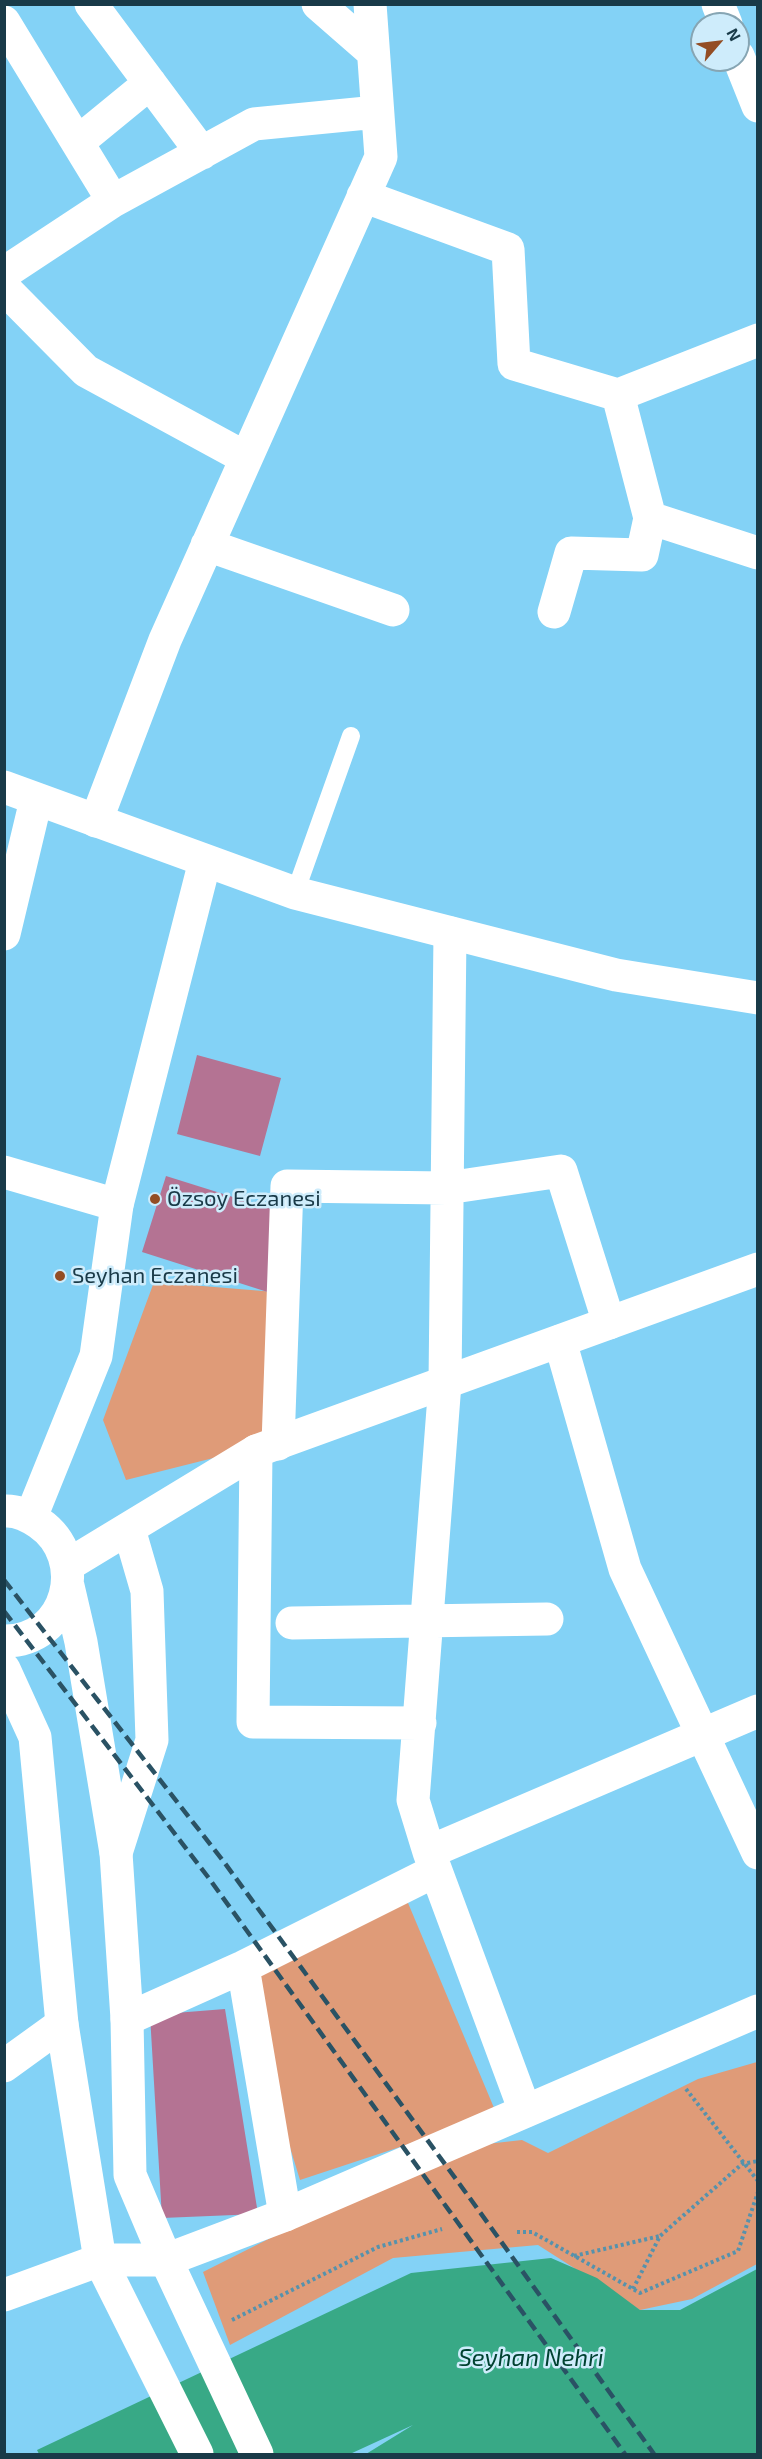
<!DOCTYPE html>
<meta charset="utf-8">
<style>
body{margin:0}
#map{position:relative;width:762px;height:2459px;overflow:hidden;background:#83d2f6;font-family:"Exo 2",sans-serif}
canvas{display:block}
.frame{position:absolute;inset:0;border:6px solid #193a48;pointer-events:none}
.north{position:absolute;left:690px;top:12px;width:60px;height:60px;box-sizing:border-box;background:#ceecfb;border:2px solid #86a5b3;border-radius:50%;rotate:62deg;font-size:16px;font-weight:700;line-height:24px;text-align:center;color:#193a48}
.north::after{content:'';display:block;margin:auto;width:21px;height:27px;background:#934d24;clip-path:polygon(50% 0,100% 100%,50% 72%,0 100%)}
</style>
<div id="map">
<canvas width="762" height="2459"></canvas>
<div class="frame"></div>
<div class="north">N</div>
</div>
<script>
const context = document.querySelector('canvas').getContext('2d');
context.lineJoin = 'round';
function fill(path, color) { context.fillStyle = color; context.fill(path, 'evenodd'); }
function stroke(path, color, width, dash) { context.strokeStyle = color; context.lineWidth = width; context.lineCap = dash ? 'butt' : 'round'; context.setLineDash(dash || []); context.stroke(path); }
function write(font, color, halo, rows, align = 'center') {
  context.font = font + ' "Exo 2",sans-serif'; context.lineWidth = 5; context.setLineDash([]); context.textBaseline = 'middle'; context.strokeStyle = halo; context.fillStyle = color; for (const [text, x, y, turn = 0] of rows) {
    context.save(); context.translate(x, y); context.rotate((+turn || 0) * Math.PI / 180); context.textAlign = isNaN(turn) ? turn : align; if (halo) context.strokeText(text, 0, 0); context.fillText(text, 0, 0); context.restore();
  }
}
fill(new Path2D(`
 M154 1282 275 1292 273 1443 126 1480 103 1420Z
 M403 1891 497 2115 300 2180 238 1978Z
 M757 2062V2264L692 2299 640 2310 538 2245 393 2258 230 2345 203 2272 332 2207 460 2147 522 2140 548 2153 698 2079Z`), '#df9b78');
fill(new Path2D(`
 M551 2258 597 2278 640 2310H680L757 2269V2454H366L413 2425 350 2454H39L37 2450 411 2273Z`), '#38a986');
fill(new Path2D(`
 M197 1055 281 1078 260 1156 177 1134Z
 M166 1176 284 1213 277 1295 142 1252Z
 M225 2009 258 2214 162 2218 150 2015Z`), '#b47393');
stroke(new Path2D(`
 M686 2089 758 2181
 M517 2232H532L640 2293 738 2251 758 2192
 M574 2256 660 2236
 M633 2289 660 2236 742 2164 758 2161
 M232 2320 378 2247 442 2229`), '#5692ac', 4, [3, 3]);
stroke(new Path2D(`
 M295 893 351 736`), '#fff', 18);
stroke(new Path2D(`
 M91 4 202 153
 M318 4 373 52
 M718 4 726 24
 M4 22 113 201
 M738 56 758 106
 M78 142 150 83
 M363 196 508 249 514 364 618 395 758 340
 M4 273 113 201 254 124 377 112
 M4 288 86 371 246 458
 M618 395 650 518 758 553
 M207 545 393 610
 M554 612 571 553 642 555 650 518
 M96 821 165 640 381 157 370 4
 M4 934 36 800
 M4 1172 117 1205
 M560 1341 625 1569 758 1853
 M278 1444 287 1186 447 1188 561 1171 609 1323
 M256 1451 253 1722 420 1723
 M292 1623 547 1619
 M429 1852 413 1800 445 1383 450 933
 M243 1967 285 2215
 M127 2019 243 1967 435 1871
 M4 2066 62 2024
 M525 2111 429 1852 758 1711`), '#fff', 33);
stroke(new Path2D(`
 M31 1517 96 1356 117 1205 205 861
 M68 1565 256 1451 758 1269
 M116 1853 152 1740 147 1591 129 1529`), '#fff', 33);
stroke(new Path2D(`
 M4 787 295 893 616 975 758 998
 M4 2295 100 2260H166L285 2215 758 2011`), '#fff', 33);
stroke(new Path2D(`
 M4 1511C17 1510 29 1516 39 1523 90 1558 69 1642 4 1641
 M68 1586 81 1642 116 1853 127 2019 130 2175 166 2260 257 2454
 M4 1669 35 1737 62 2024 100 2260 197 2454`), '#fff', 33);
stroke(new Path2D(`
 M4 1580 224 1862 469 2197 654 2454
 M4 1611 208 1877 625 2454`), '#2a5264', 4.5, [12, 6]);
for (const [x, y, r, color] of [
 [155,1199,6,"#934d24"],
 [60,1276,6,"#934d24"]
]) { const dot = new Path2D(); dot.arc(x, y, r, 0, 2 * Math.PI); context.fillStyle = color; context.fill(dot); stroke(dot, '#ceecfb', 2); }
write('22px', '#193a48', '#ceecfb', [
 ["Özsoy Eczanesi",167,1199],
 ["Seyhan Eczanesi",72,1276]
], 'left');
write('italic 24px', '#004231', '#ceecfb', [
 ["Seyhan Nehri",531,2358]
]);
</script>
